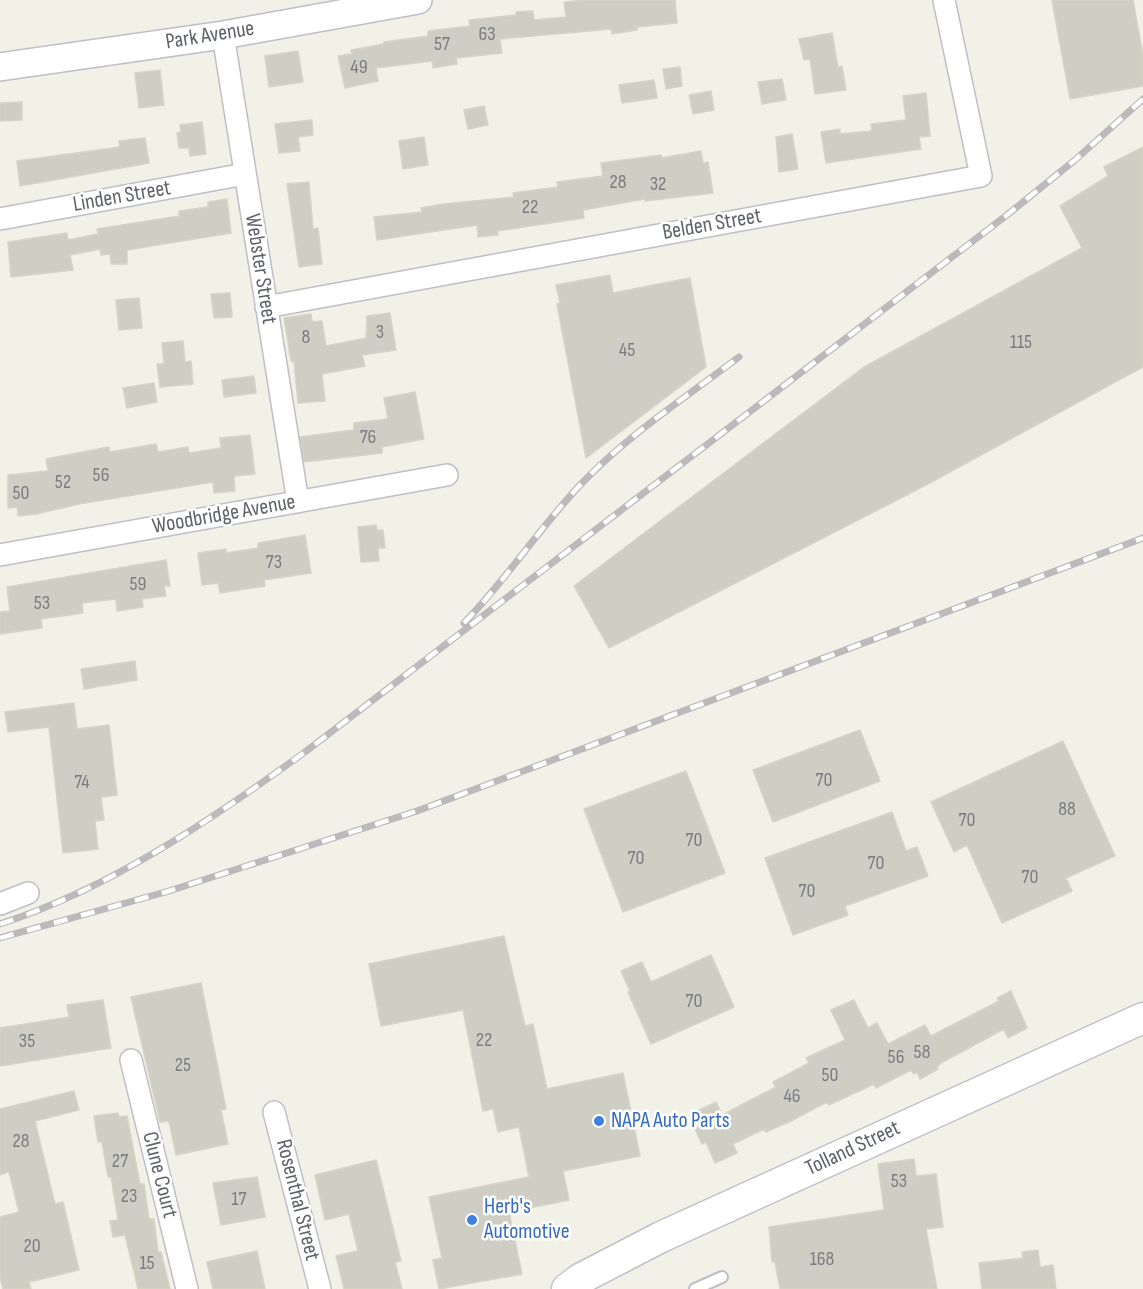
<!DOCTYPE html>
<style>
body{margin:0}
canvas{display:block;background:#f2f1e7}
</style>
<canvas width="1143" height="1289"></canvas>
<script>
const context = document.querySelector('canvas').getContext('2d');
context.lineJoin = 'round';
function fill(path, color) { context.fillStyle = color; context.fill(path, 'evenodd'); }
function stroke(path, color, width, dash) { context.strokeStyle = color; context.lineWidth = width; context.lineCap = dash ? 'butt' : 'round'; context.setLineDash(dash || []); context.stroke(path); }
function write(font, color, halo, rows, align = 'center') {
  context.font = font + ' "Sofia Sans Condensed",sans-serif'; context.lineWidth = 5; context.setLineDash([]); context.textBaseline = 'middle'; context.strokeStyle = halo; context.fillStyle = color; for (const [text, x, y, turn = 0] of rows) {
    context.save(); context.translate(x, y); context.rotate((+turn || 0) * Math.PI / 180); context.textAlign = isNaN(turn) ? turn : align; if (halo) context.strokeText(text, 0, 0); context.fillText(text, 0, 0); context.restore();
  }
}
const building = new Path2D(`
 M586 0H675L677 23 637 27V30L612 34 611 29 500 39 502 53 456 58 457 64 433 68 432 61 376 68 378 81 345 88 338 56 352 54 351 50 384 44V42L428 36V31L470 26 469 20 516 15V12L533 11 534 20 566 17 564 2Z
 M1052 0H1133L1143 56V86L1070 99Z
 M832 33 838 67 842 66 846 90 815 94 810 59 804 60 799 39Z
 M298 51 303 82 269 87 265 56Z
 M680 67 682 86 666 89 663 69Z
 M160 70 164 105 139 108 135 73Z
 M782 79 786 100 762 104 758 82Z
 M654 80 657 98 622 103 619 85Z
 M711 91 714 110 693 114 689 95Z
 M926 93 930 136 919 137 921 149 826 163 821 132 840 129V134L872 131 871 124 906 120 903 96Z
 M22 102V120L0 121V103Z
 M484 106 488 125 468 129 464 110Z
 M312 120 313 135 298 137 300 151 279 153 275 124Z
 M202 122 206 154 190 156 189 148H179L177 133 181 132 180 125Z
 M792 134 798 169 779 172 776 137Z
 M424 137 428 165 403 169 399 141Z
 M145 138 149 163 20 186 17 161 120 147 119 141Z
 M1143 147V367L926 485 609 648 574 586 864 367 1082 248 1060 206 1108 176 1104 167Z
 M701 151 703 163 708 162 713 193 645 201V199L583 210 584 218 497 231 498 235 478 237 477 225 377 240 374 217 422 212 421 208 443 204 514 197 513 193 558 187 557 182 603 176 601 163 661 155 662 158Z
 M309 182 313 229 318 228 322 264 299 267 287 184Z
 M227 199 231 233 127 250V264H111L110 254 101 255 100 249 70 255 73 270 11 277 8 242 67 233 68 240 98 234 97 229 179 216V211L208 207V202Z
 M610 275 613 293 690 278 706 367 586 458 557 304 560 303 556 285Z
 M230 293 232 317 214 318 211 294Z
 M139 298 142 328 119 330 116 300Z
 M390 313 396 350 362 355 365 366 322 374 325 401 298 403 294 361H291L284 318 311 314 312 322 322 321 326 346 366 338 367 316Z
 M183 341 185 362 191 361 193 384 160 387 157 364H164L162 343Z
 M254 376 256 393 224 397 222 380Z
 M154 383 157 402 127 408 123 388Z
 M415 392 424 439 382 447V453L304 462 300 437 354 430V423L388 419 384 398Z
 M250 435 255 474 234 476 235 491 214 493 213 482 79 504 36 514 18 516 17 507 8 508V475L48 471 46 459 109 447 110 452 156 444 158 452 188 447 189 453 221 448 220 438Z
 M376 525 377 530H383L385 548H378L379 561 361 562 358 527Z
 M305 535 311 573 264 580 265 586 220 593 218 583 202 585 198 553 226 549V553L258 548V543Z
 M166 560 170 586H164L166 596 142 599 143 607 117 611 116 599 82 603 83 613 41 619 42 628 0 634V612L10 611 7 587Z
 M135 661 137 680 84 689 81 669Z
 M74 703 77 729 109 725 117 795 101 797 104 820 95 821 98 849 63 853 49 727 8 732 5 712Z
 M860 730 880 781 773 822 753 770Z
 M1063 741 1115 856 1066 878 1072 891 1002 923 967 845 954 852 931 802Z
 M686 771 725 873 623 912 584 809Z
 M892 812 906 851 917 847 928 876 845 906 848 915 793 935 765 858Z
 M504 936 525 1026 533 1024 547 1089 623 1073 640 1156 563 1171 569 1200 509 1212 522 1274 439 1289 433 1260 442 1258 429 1197 529 1177 519 1127 498 1132 493 1109 483 1111 463 1010 381 1026 369 964Z
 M711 955 734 1007 651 1044 628 992 630 991 621 971 642 962 651 982Z
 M201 983 226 1109 221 1110 228 1144 176 1155 169 1121 160 1122 131 997Z
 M1011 991 1027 1028 1008 1038 1004 1029 941 1063 937 1067 938 1069 920 1079 917 1072 914 1074 911 1070 876 1088 874 1084 829 1105 827 1102 789 1122 766 1132 764 1129 733 1144 737 1153 715 1163 706 1142 702 1144 695 1129 700 1127 693 1113 716 1102 722 1115 776 1087 773 1082 809 1063 806 1058 845 1040 831 1010 854 1000 868 1028 877 1023 888 1044 925 1025 931 1036 999 1001 997 998Z
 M103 1000 111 1048 0 1066V1028L69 1017 67 1005Z
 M74 1091 79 1110 35 1121 55 1204 63 1202 79 1270 29 1282 31 1289H3L0 1277V1217L19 1212 9 1172 0 1175V1109Z
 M118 1113 119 1117 127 1116 140 1184H144L149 1219H154L158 1252H161L170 1289H138L125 1235 113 1237 110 1221 118 1220 111 1177H108L102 1142H98L94 1116Z
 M914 1159 916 1176 936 1174 943 1227 926 1229 937 1289H780L775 1262H772L769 1227 884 1210 878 1164Z
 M376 1160 401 1261 395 1262 402 1289H344L336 1256 358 1251 349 1214 325 1220 315 1175Z
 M257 1177 265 1217 221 1225 213 1183Z
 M1038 1250 1040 1267 1053 1265 1056 1289H982L979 1263 1023 1258 1022 1252Z
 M257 1251 265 1289H213L207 1262Z`);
fill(building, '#cfcec5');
stroke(building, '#d7d4c4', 1.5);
const service = new Path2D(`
 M695 1289 722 1277`);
const minor = new Path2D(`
 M223 35 298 502
 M0 219 245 174
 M266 307 981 176 944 0
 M0 555 447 475
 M0 904 28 893
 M131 1060 187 1289
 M274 1112 320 1289`);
const tertiary = new Path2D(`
 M0 67 223 35 418 0`);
const secondary = new Path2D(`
 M567 1289 580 1279 661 1237 1143 1018`);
stroke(service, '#bebfc6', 14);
stroke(minor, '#bebfc6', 24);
stroke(tertiary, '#bebfc6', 30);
stroke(secondary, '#bfc1c9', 33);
stroke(service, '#fff', 10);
stroke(minor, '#fff', 21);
stroke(tertiary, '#fff', 27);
stroke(secondary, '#fff', 30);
const rail = new Path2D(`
 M464 623C507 579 540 527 582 483 628 435 686 397 739 357
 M0 924C111 888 211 820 305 752L1007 215 1075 160 1143 99
 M0 938 169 891 417 811 1143 538`);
stroke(rail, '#bababc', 7);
stroke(rail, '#fff', 4.5, [14]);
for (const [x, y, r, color] of [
 [599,1121,6,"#3f7fe0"],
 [472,1220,6,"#3f7fe0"]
]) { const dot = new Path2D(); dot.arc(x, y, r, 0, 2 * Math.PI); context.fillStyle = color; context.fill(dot); stroke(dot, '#fff', 2); }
write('20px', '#7a7c80', null, [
 ["63",487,35],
 ["57",442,45],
 ["49",359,68],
 ["28",618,183],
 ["32",658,185],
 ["22",530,208],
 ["3",380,333],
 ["8",306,338],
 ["115",1021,343],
 ["45",627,351],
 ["76",368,438],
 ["56",101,476],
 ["52",63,483],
 ["50",21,494],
 ["73",274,563],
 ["59",138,585],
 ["53",42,604],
 ["70",824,781],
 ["74",82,783],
 ["88",1067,810],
 ["70",967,821],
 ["70",694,841],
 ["70",636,859],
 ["70",876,864],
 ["70",1030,878],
 ["70",807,892],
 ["70",694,1002],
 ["22",484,1041],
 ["35",27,1042],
 ["58",922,1053],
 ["56",896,1058],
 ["25",183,1066],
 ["50",830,1076],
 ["46",792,1097],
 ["28",21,1142],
 ["27",120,1162],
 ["53",899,1182],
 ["23",129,1197],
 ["17",239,1200],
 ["20",32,1247],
 ["168",822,1260],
 ["15",147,1264]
]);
write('22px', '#5e6169', '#fff', [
 ["Park Avenue",210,36,-9],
 ["Linden Street",122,197,-10],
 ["Belden Street",712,225,-10],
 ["Webster Street",260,269,81],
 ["Woodbridge Avenue",224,515,-10],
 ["Tolland Street",853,1149,-25],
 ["Clune Court",159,1175,76],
 ["Rosenthal Street",297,1200,76]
]);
write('22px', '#366cbe', '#fff', [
 ["NAPA Auto Parts",611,1121],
 ["Herb's",484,1207],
 ["Automotive",484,1232]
], 'left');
</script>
